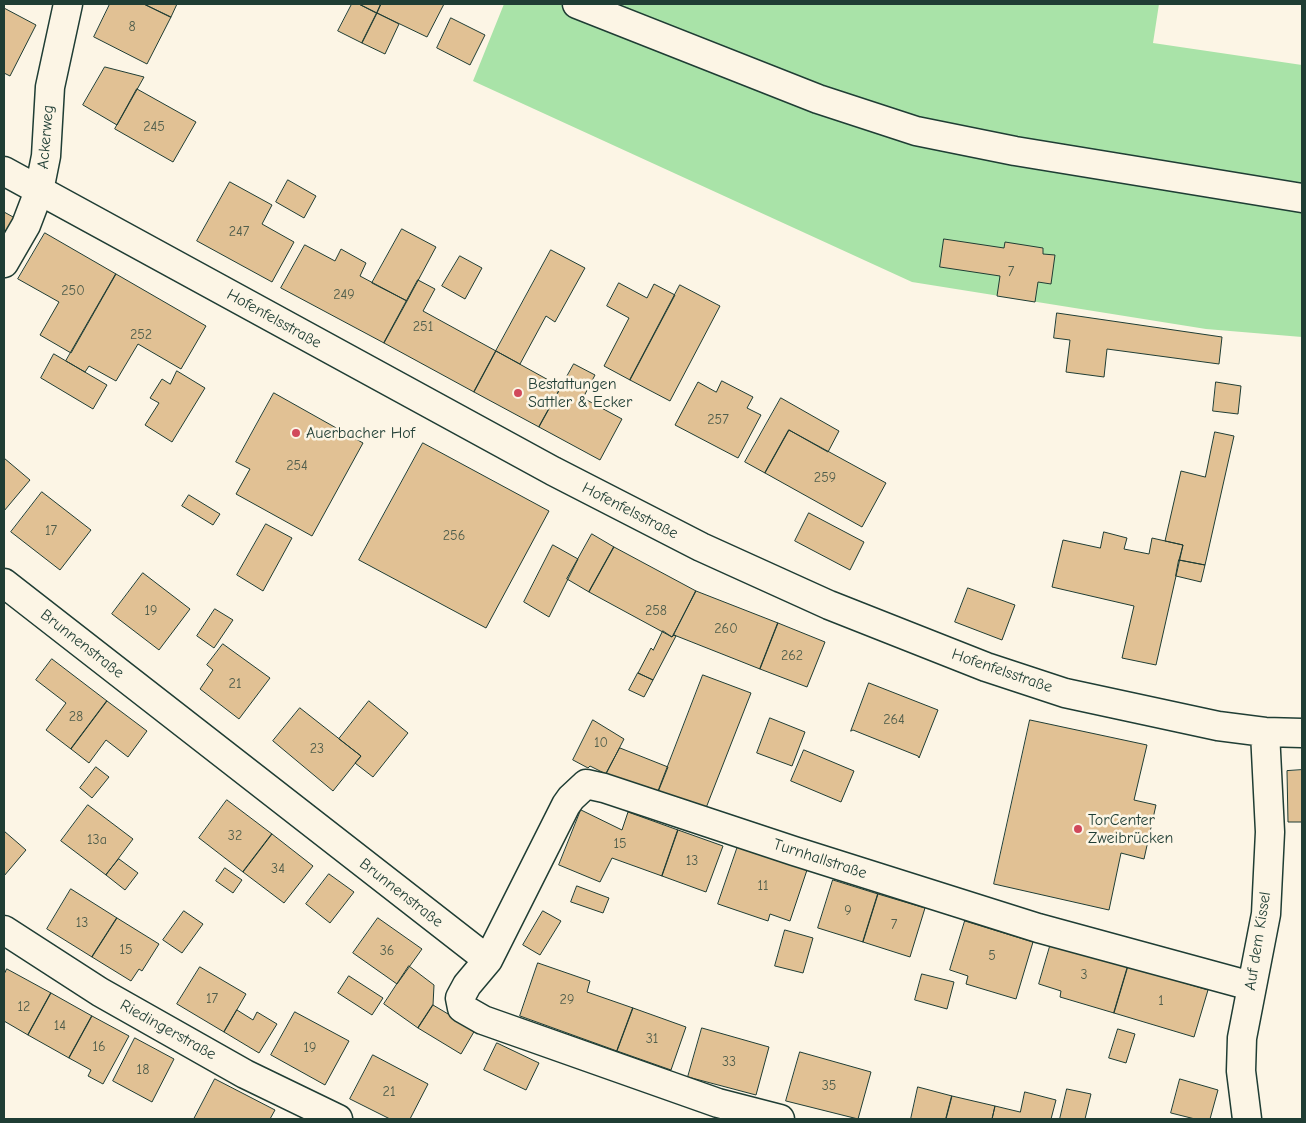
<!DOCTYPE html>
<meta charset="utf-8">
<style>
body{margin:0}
#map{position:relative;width:1306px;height:1123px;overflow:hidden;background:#fcf5e5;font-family:"Comic Neue",sans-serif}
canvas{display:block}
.frame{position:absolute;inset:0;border:5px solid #1f3d34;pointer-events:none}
</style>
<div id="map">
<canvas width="1306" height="1123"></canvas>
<div class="frame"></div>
</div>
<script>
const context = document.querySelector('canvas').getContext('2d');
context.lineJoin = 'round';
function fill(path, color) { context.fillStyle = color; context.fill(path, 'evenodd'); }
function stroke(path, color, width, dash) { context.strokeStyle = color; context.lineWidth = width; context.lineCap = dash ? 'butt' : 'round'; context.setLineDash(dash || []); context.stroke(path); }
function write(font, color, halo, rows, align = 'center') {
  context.font = font + ' "Comic Neue",sans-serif'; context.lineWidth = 5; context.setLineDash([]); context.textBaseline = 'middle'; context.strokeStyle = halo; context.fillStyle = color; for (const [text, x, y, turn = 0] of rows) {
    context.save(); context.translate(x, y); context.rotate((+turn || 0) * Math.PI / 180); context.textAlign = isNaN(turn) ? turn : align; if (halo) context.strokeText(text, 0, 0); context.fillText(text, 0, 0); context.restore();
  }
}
fill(new Path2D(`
 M504 4H1159L1153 43 1302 65V337L1206 329 912 282 473 81Z`), '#a9e3a8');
const building = new Path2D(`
 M110 4H144L171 17 147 64 94 37Z
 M144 4H177L171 17Z
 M352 4H359L377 13 362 43 338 31Z
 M359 4H381L377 13Z
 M381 4H444L427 37 377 13Z
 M4 8 36 25 10 76 4 73Z
 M377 13 399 24 385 54 362 43Z
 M451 18 485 35 470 65 437 48Z
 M105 67 144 77 117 125 83 105Z
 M137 89 196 122 173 162 115 129Z
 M288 180 316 196 304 218 276 202Z
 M230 182 272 205 262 224 294 242 272 282 197 241Z
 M4 212 15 218 4 237Z
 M402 229 436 247 407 301 372 283Z
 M45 233 116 274 71 353 40 335 59 302 18 279Z
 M944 239 1004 248 1005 242 1043 248V254L1055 255 1051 284 1038 282 1035 302 997 296 1000 276 940 267Z
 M305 245 335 261 341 249 366 263 360 276 407 301 384 343 281 288Z
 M551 250 585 268 555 322 546 316 520 364 496 351Z
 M460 256 482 268 465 299 442 286Z
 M116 274 206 326 181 369 138 344 116 381 89 366 85 372 66 361Z
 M418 280 435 289 423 311 496 351 474 392 384 343Z
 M619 283 647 298 654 284 675 295 630 380 604 366 629 318 607 306Z
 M680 285 720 306 670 401 630 380Z
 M1057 313 1222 337 1219 364 1107 349 1104 377 1066 372 1070 340 1054 338Z
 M496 351 561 387 539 427 474 392Z
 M54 354 107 385 93 409 41 378Z
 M574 364 595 375 583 398 622 419 600 460 539 427Z
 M177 371 205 388 172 442 145 425 159 403 150 398 162 379 170 384Z
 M722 381 753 397 747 408 761 415 738 458 675 425 698 382 716 392Z
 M1216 382 1241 386 1238 414 1213 411Z
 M274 393 363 443 312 536 236 494 250 469 236 462Z
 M781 398 839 431 828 452 789 430 765 473 745 462Z
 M789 430 886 483 862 527 765 473Z
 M1215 432 1234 436 1205 565 1179 560 1183 545 1165 541 1181 471 1205 477Z
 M423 443 549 511 486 628 359 560Z
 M4 458 30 480 4 511Z
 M42 492 91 530 60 570 11 532Z
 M189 495 220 514 213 525 182 506Z
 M809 513 864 542 850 570 795 541Z
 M266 524 292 538 263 591 237 575Z
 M1104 532 1127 538 1124 549 1149 554 1152 538 1183 545 1156 665 1122 658 1134 606 1052 587 1063 540 1100 548Z
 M592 534 614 547 589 592 567 579Z
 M553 545 578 559 549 617 524 602Z
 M614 547 696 591 672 637 589 592Z
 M1179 560 1205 565 1201 582 1176 576Z
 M143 573 190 609 159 650 112 614Z
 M968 588 1015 605 1002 640 955 622Z
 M696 591 778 623 760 669 674 635Z
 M215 609 233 620 214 648 197 636Z
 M778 623 825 642 807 687 760 669Z
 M663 631 672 637 674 635 676 636 653 680 638 673 651 648 653 650Z
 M223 644 270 678 239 719 200 689 213 670 207 665Z
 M52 659 107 701 71 749 46 730 66 703 36 680Z
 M638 673 653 680 644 697 629 690Z
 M703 675 751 693 706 808 658 792Z
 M869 683 938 710 919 758 918 756 853 730 851 731Z
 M107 701 147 731 128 757 106 740 89 763 71 749Z
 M369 701 408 733 373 777 355 763 361 756 339 739Z
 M300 708 361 756 333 791 273 741Z
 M770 718 805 732 792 766 757 753Z
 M593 720 624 739 606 774 590 766 588 768 573 760Z
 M1030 720 1147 745 1134 800 1156 805 1144 859 1121 853 1109 910 994 884Z
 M620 748 668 767 658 792 606 774Z
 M804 750 854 771 841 802 791 781Z
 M96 767 109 777 92 798 80 788Z
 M1302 770V822H1288L1287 771Z
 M227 800 272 834 243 872 199 838Z
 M88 805 133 839 106 875 61 841Z
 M581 810 622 830 628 812 678 830 662 876 612 858 600 882 559 865Z
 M678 830 723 846 706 892 662 876Z
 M4 831 26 850 4 876Z
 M272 834 313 866 284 903 243 872Z
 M739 843 808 867 790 921 770 914 768 921 718 904Z
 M119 859 138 873 125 890 106 875Z
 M225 868 242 880 233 893 216 881Z
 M329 874 354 892 330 923 306 904Z
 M833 880 878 894 863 942 818 928Z
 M577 886 609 898 603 913 571 902Z
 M71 889 117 918 92 957 47 929Z
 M878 894 925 908 910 957 863 942Z
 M184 911 203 924 182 953 163 940Z
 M543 911 561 921 540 955 523 945Z
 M117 918 159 944 142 971 139 969 131 981 92 957Z
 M378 918 422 949 397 984 353 953Z
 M965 921 1033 942 1016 999 966 984 968 976 950 970Z
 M785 930 813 938 803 973 775 966Z
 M1051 943 1128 966 1114 1013 1060 997 1061 991 1039 984Z
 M538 963 590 981 587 992 633 1008 617 1051 520 1016Z
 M409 966 434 985 433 1005 418 1028 384 1004Z
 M1128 966 1208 990 1194 1037 1114 1013Z
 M200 967 246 994 224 1032 177 1004Z
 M7 969 51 993 28 1035 4 1021V975Z
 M922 974 954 982 947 1009 915 1000Z
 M349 976 383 998 372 1015 338 993Z
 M51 993 92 1016 69 1058 28 1035Z
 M433 1005 475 1030 461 1054 418 1028Z
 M633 1008 686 1027 671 1070 617 1051Z
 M237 1010 253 1020 257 1012 277 1024 259 1053 224 1032Z
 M295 1012 349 1041 325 1085 271 1055Z
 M92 1016 129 1036 103 1084 88 1076 91 1070 69 1058Z
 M702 1028 769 1047 756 1095 688 1077Z
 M1118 1029 1135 1034 1126 1063 1109 1058Z
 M135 1038 174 1059 152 1102 113 1081Z
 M497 1043 539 1063 526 1090 484 1070Z
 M800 1052 871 1072 858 1119 786 1101Z
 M373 1055 428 1084 410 1119H390L350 1099Z
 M215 1079 275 1110 270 1119H194Z
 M1180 1079 1218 1090 1210 1119H1195L1171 1113Z
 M918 1087 952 1096 946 1119H911Z
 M1067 1089 1091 1094 1085 1119H1060Z
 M1025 1092 1056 1100 1051 1119H992L995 1106 1020 1112Z
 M952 1096 995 1106 992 1119H946Z`);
fill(building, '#e1c194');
stroke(building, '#1f3d34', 1);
const minor = new Path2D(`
 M577 4 818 99 916 131 1015 151 1302 198
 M4 171 553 471 701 547 829 605 986 667 1065 693 1218 726 1265 732 1302 733
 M4 263 26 225 39 191 46 156 50 87 68 4
 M4 583 488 960
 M4 930 100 992 245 1074 338 1119
 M780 1119 718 1103 483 1020 462 1008 460 998 467 985 488 960 566 805 571 798 586 784 604 788 794 851 1038 928 1251 986
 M1247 1119 1241 1071 1242 1038 1266 914 1270 832 1265 732`);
stroke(minor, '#1f3d34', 31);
stroke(minor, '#fcf5e5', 28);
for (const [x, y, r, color] of [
 [518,393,5,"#d1495b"],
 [296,433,5,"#d1495b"],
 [1078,829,5,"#d1495b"]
]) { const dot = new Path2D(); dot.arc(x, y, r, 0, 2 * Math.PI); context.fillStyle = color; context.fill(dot); stroke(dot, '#fcf5e5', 2); }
write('14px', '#505e4c', null, [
 ["8",132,27],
 ["245",154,127],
 ["247",239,232],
 ["7",1011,272],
 ["250",73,291],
 ["249",344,295],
 ["251",423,327],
 ["252",141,335],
 ["257",718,420],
 ["254",297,466],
 ["259",825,478],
 ["17",51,531],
 ["256",454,536],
 ["19",151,611],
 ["258",656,611],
 ["260",726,629],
 ["262",792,656],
 ["21",235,684],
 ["28",76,717],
 ["264",894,720],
 ["10",601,743],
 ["23",317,749],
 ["32",235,836],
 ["13a",97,840],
 ["15",620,844],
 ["13",692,861],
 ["34",278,869],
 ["11",763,886],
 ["9",848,911],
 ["13",82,923],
 ["7",894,925],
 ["15",126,950],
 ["36",387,951],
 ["5",992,956],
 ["3",1084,975],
 ["17",212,999],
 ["29",567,1000],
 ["1",1161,1001],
 ["12",24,1007],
 ["14",60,1026],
 ["31",652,1039],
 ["16",99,1047],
 ["19",310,1048],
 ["33",729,1062],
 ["18",143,1070],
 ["35",829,1086],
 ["21",389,1092]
]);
write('16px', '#1f3d34', '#fcf5e5', [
 ["Ackerweg",46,137,-85],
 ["Hofenfelsstraße",274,319,29],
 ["Hofenfelsstraße",630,511,27],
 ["Brunnenstraße",82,644,38],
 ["Hofenfelsstraße",1002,671,19],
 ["Turnhallstraße",820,859,18],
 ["Brunnenstraße",401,893,38],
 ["Auf dem Kissel",1258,941,-81],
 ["Riedingerstraße",168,1030,29]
]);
write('16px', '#1f3d34', '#fcf5e5', [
 ["Bestattungen",528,384],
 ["Sattler & Ecker",528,402],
 ["Auerbacher Hof",306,433],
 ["TorCenter",1088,820],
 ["Zweibrücken",1088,838]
], 'left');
</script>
